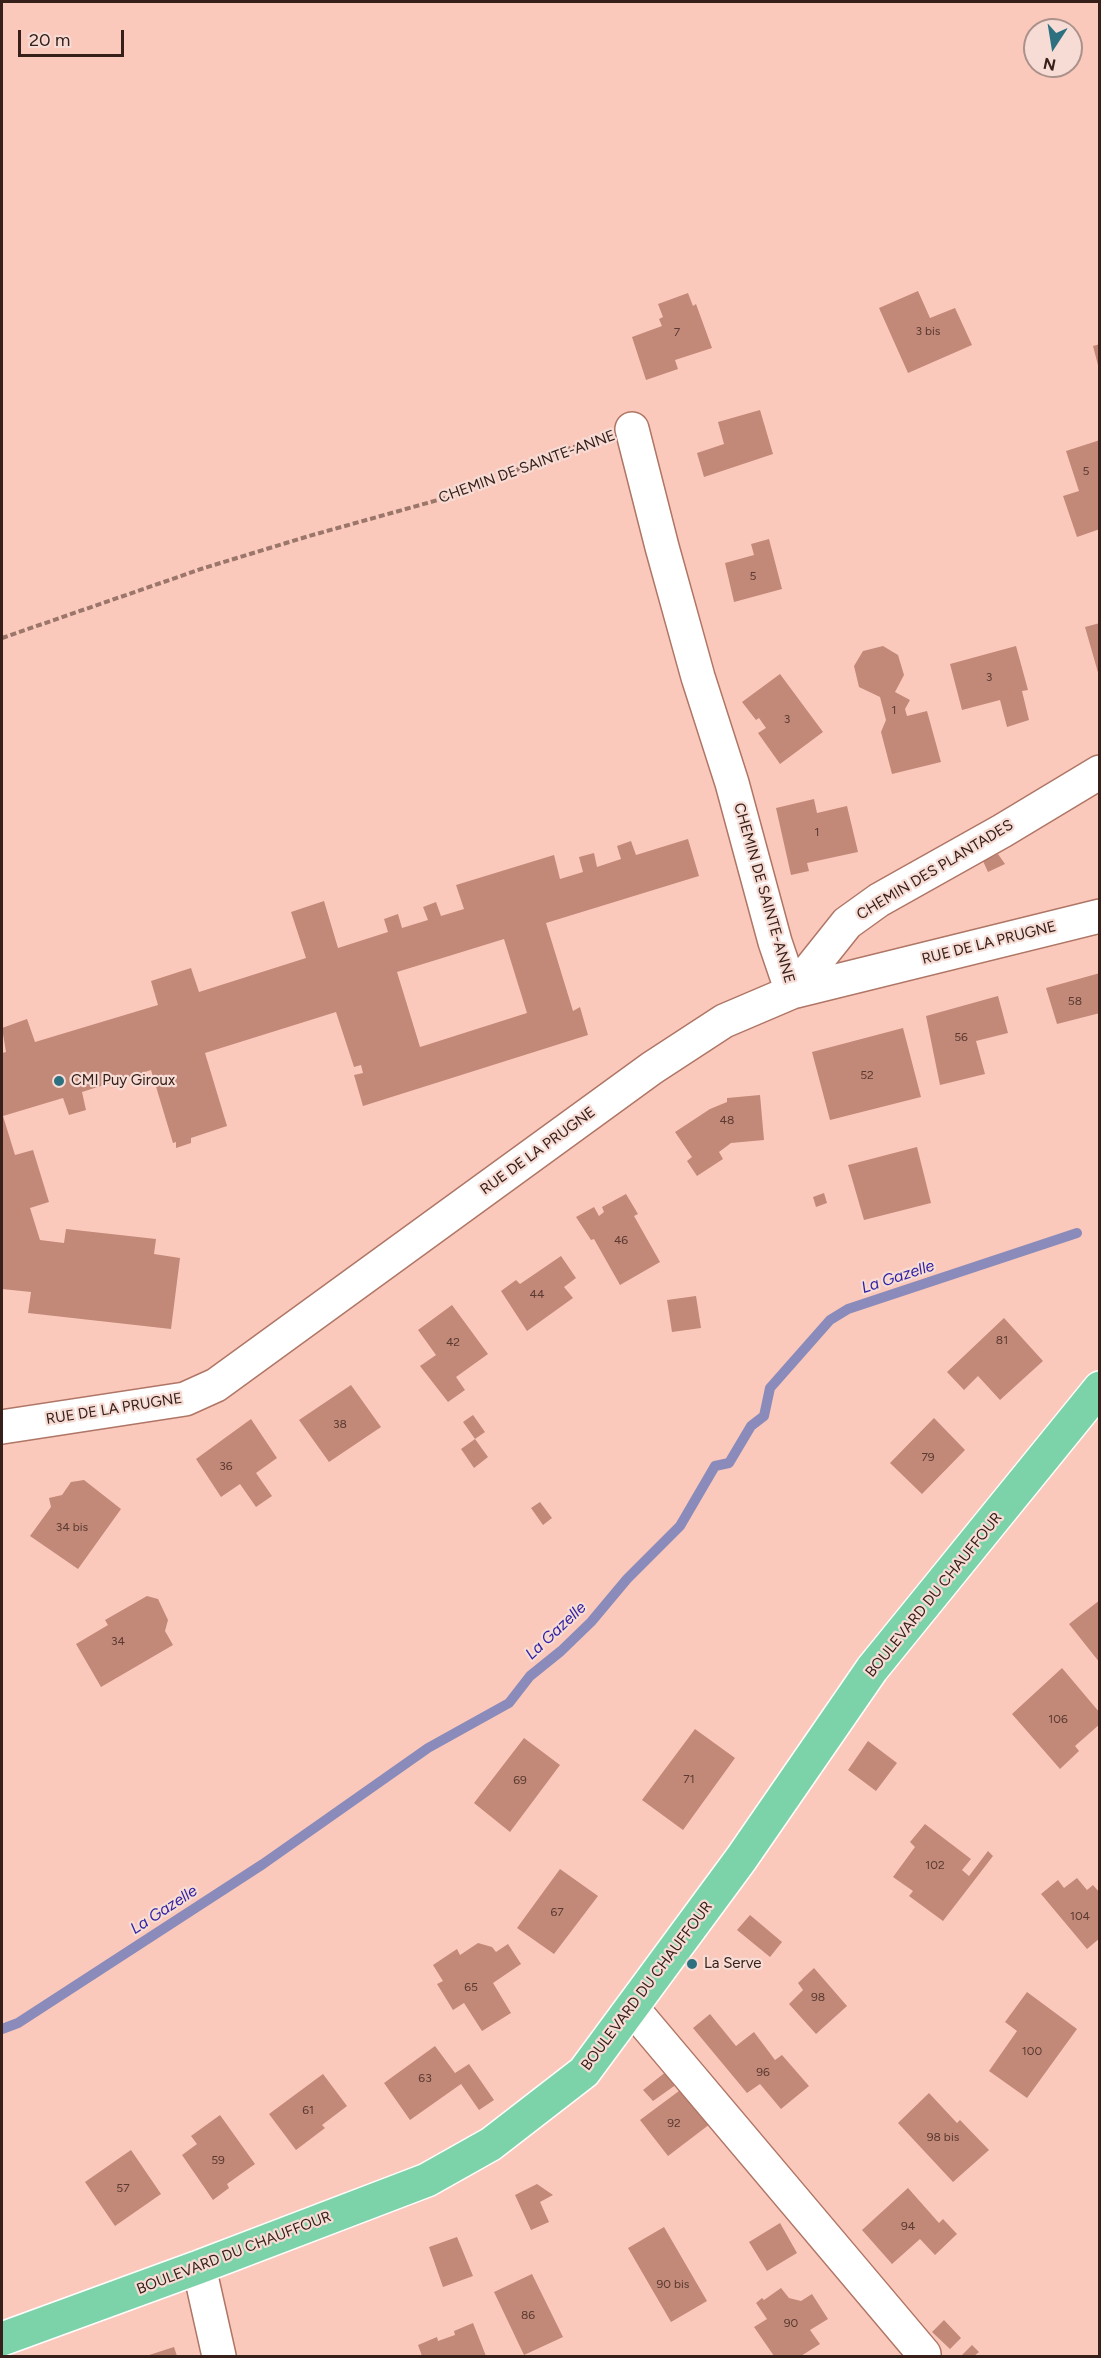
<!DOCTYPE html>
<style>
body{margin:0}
#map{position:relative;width:1101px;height:2358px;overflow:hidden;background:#fbc9bb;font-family:Figtree,sans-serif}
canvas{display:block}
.frame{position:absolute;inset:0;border:3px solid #372019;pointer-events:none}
.north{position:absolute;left:1023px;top:18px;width:60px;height:60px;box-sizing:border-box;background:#f6dcd5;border:2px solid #aa918a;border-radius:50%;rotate:192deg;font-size:16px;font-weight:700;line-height:24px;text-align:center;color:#372019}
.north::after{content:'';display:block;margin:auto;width:21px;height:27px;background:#2d7181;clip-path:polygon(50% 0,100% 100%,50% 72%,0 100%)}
.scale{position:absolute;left:18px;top:30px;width:106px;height:27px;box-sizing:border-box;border:3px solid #372019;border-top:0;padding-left:8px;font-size:18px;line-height:21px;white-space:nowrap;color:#372019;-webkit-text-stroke:4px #f6dcd5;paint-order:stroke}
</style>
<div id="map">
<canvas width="1101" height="2358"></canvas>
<div class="frame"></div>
<div class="north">N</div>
<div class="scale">20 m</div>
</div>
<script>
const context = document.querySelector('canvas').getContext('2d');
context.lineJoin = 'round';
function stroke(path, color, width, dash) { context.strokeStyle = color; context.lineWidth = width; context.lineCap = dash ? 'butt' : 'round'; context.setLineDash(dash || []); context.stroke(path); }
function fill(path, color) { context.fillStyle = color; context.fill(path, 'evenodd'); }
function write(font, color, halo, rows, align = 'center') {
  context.font = font + ' Figtree,sans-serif'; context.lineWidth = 4.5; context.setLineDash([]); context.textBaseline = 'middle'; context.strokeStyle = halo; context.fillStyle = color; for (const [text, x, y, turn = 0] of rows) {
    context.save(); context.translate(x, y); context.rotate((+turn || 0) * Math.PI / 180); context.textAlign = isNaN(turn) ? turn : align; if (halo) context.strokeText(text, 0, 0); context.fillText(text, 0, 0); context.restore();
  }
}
stroke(new Path2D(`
 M2 2029 18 2023 263 1864 428 1748 509 1703 530 1676 561 1651 591 1622 627 1579 680 1526 715 1466 729 1463 751 1426 764 1416 770 1388 830 1320 848 1309 1077 1233`), '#8a8bba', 10);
fill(new Path2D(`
 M918 291 930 318 955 308 972 345 908 373 879 308Z
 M688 293 693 306 696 304 712 348 675 360 678 369 646 380 632 337 662 326 659 319 663 317 658 304Z
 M1100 344V368L1099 369 1093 346Z
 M760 410 773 454 704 477 697 453 724 444 718 422Z
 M1100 440V529L1077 537 1063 496 1079 491 1066 451Z
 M769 539 782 589 734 602 725 563 754 555 751 544Z
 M1100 623V675L1099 676 1085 627Z
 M883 646 898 655 904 675 895 692 910 700 905 709 907 716 927 711 941 762 892 774 881 732 886 720 880 697 859 687 854 666 863 651Z
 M1016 646 1028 690 1022 691 1029 720 1007 727 1000 700 962 710 950 664Z
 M780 674 823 732 780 764 758 733 766 728 759 718 756 720 742 702Z
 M814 799 817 813 847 806 858 852 807 863 809 871 791 875 776 808Z
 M688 839 699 876 546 923 573 1011 580 1007 588 1035 363 1106 354 1075 363 1073 361 1065 354 1067 336 1012 205 1053 227 1126 191 1138V1143L176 1148V1142L173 1143 151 1070 82 1092 86 1110 69 1115 63 1098 3 1116 15 1155 33 1150 49 1202 30 1208 40 1240 64 1243 66 1229 156 1239 154 1254 180 1258 171 1329 28 1313 31 1292 2 1289V1053L6 1052 2 1028 27 1019 35 1042 158 1005 151 981 191 968 199 992 306 958 291 912 324 901 338 948 388 932 384 919 398 914 402 928 428 920 423 907 436 902 441 916 464 909 456 885 554 855 560 879 583 872 579 857 594 853 597 867 621 859 617 846 631 841 636 855ZM504 939 527 1013 420 1047 397 972Z
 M998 854 1005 864 988 872 983 861Z
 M1100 973V1013L1057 1024 1046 988Z
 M998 996 1008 1033 976 1041 985 1074 940 1085 926 1016Z
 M903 1028 921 1097 830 1120 812 1052Z
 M760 1095 764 1140 731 1143 719 1152 723 1159 697 1176 687 1161 692 1157 675 1132 710 1109 727 1102V1098Z
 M917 1147 931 1203 864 1220 848 1165Z
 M824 1193 827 1203 816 1207 813 1197Z
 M626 1194 638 1214 634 1216 660 1262 620 1285 594 1239 591 1240 576 1217 594 1207 599 1216 604 1212 602 1207Z
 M561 1256 576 1278 564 1287 573 1298 527 1331 501 1291 516 1280 520 1284Z
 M696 1296 701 1328 672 1332 667 1300Z
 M452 1305 488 1354 456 1377 465 1390 448 1402 420 1366 436 1355 418 1330Z
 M1004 1318 1043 1361 1000 1400 978 1376 964 1390 947 1372Z
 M351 1385 381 1427 329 1462 299 1420Z
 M473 1415 485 1432 475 1439 463 1422Z
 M934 1418 965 1450 922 1494 890 1463Z
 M251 1419 277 1458 256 1473 272 1496 256 1507 240 1484 221 1497 196 1459Z
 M475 1439 488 1457 474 1468 461 1449Z
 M84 1480 121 1509 78 1569 30 1536 51 1507 49 1498 62 1495 71 1482Z
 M540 1502 552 1518 543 1525 531 1508Z
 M147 1596 158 1599 168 1620 165 1631 173 1645 101 1687 76 1644 108 1625 105 1620Z
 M1100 1600V1663L1069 1624Z
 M1062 1668 1100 1713V1724L1075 1746 1079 1751 1060 1769 1012 1714Z
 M695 1729 735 1758 683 1830 642 1800Z
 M524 1738 560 1765 510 1832 474 1803Z
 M868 1741 897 1763 876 1791 848 1770Z
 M925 1824 971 1859 962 1870 969 1876 988 1851 993 1856 943 1921 909 1896 913 1891 893 1877 915 1847 910 1842Z
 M560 1869 598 1896 554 1954 517 1928Z
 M1077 1878 1087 1890 1093 1885 1100 1893V1938L1087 1949 1041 1894 1058 1880 1064 1888Z
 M750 1915 782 1942 770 1957 737 1930Z
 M478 1943 492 1947 496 1952 508 1944 521 1964 493 1983 511 2013 482 2031 464 2003 453 2010 437 1984 443 1981 433 1965 457 1949 460 1955Z
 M814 1968 847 2006 816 2034 789 2004 803 1990 798 1983Z
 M1027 1992 1077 2029 1027 2098 989 2071 1017 2031 1005 2022Z
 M710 2014 736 2046 754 2032 775 2060 782 2055 809 2086 781 2109 760 2084 747 2093 693 2028Z
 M435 2046 455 2073 469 2064 494 2100 479 2110 461 2084 410 2120 384 2083Z
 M667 2071 677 2084 653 2101 643 2090Z
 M323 2074 347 2106 322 2125 325 2128 296 2150 269 2114Z
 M683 2088 710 2124 668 2156 640 2120Z
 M929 2093 957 2123 960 2120 989 2150 953 2182 898 2123Z
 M220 2115 255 2164 227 2184 229 2188 213 2200 182 2155 197 2144 191 2136Z
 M131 2150 161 2194 115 2226 85 2182Z
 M537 2184 553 2195 540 2202 549 2222 531 2230 515 2195Z
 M908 2188 939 2223 943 2219 957 2234 935 2255 920 2239 892 2264 862 2230Z
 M780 2223 797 2253 767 2271 749 2242Z
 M664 2227 707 2301 671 2322 628 2248Z
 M457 2237 473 2276 443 2287 429 2247Z
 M532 2274 563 2337 524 2355 494 2292Z
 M781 2288 789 2298 801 2301 812 2294 828 2319 810 2330 820 2344 801 2356H774L754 2327 767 2319 756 2303 762 2298 764 2300Z
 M944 2320 961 2338 950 2349 932 2332Z
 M473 2323 486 2356H422L418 2345 437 2337 438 2341 455 2335 454 2331Z
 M972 2345 979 2352 974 2356H963L962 2355Z
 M174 2347 177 2356H146Z`), '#c28878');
const minor = new Path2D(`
 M632 429 662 547 698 677 732 783 775 942 792 992
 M792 992 847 923 879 900 1002 831 1100 772
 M2 1427 185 1399 216 1385 652 1068 724 1021 792 992 1100 916
 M632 2008 924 2354
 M199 2267 219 2356`);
const major = new Path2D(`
 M2 2339 199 2267 427 2180 491 2144 584 2072 741 1859 872 1669 1100 1388`);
stroke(minor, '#af7666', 36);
stroke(major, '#fff', 36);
stroke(new Path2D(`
 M2 638 204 568 309 536 456 495 567 449 598 440`), '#9b766b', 4, [6, 3]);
stroke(minor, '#fff', 33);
stroke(major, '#7dd3a9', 33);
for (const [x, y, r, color] of [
 [59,1081,6,"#2d7181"],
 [692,1964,6,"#2d7181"]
]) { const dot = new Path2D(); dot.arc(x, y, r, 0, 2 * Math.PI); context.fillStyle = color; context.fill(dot); stroke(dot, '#f6dcd5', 2); }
write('12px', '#5a3a31', null, [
 ["3 bis",928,331],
 ["7",677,332],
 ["5",1086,471],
 ["5",753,576],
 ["3",989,677],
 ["1",894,710],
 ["3",787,719],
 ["1",817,832],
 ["58",1075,1001],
 ["56",961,1037],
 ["52",867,1075],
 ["48",727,1120],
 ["46",621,1240],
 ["44",537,1294],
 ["81",1002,1340],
 ["42",453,1342],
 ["38",340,1424],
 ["79",928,1457],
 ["36",226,1466],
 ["34 bis",72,1527],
 ["34",118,1641],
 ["106",1058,1719],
 ["71",689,1779],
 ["69",520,1780],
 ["102",935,1865],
 ["67",557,1912],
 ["104",1080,1916],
 ["65",471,1987],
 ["98",818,1997],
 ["100",1032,2051],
 ["96",763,2072],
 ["63",425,2078],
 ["61",308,2110],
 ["92",674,2123],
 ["98 bis",943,2137],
 ["59",218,2160],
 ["57",123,2188],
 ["94",908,2226],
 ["90 bis",673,2284],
 ["86",528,2315],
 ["90",791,2323]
]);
write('15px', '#372019', '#f6dcd5', [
 ["CHEMIN DE SAINTE-ANNE",527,467,-20],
 ["CHEMIN DES PLANTADES",935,870,-31],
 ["CHEMIN DE SAINTE-ANNE",764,893,74],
 ["RUE DE LA PRUGNE",989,943,-14],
 ["RUE DE LA PRUGNE",538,1151,-36],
 ["RUE DE LA PRUGNE",114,1409,-9],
 ["BOULEVARD DU CHAUFFOUR",934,1595,-51],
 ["BOULEVARD DU CHAUFFOUR",647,1986,-53],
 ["BOULEVARD DU CHAUFFOUR",234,2253,-21]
]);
write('15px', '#372019', '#f6dcd5', [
 ["CMI Puy Giroux",71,1081],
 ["La Serve",704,1964]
], 'left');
write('italic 16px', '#2e1fa3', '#f6dcd5', [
 ["La Gazelle",898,1277,-18],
 ["La Gazelle",556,1631,-43],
 ["La Gazelle",164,1910,-33]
]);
</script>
